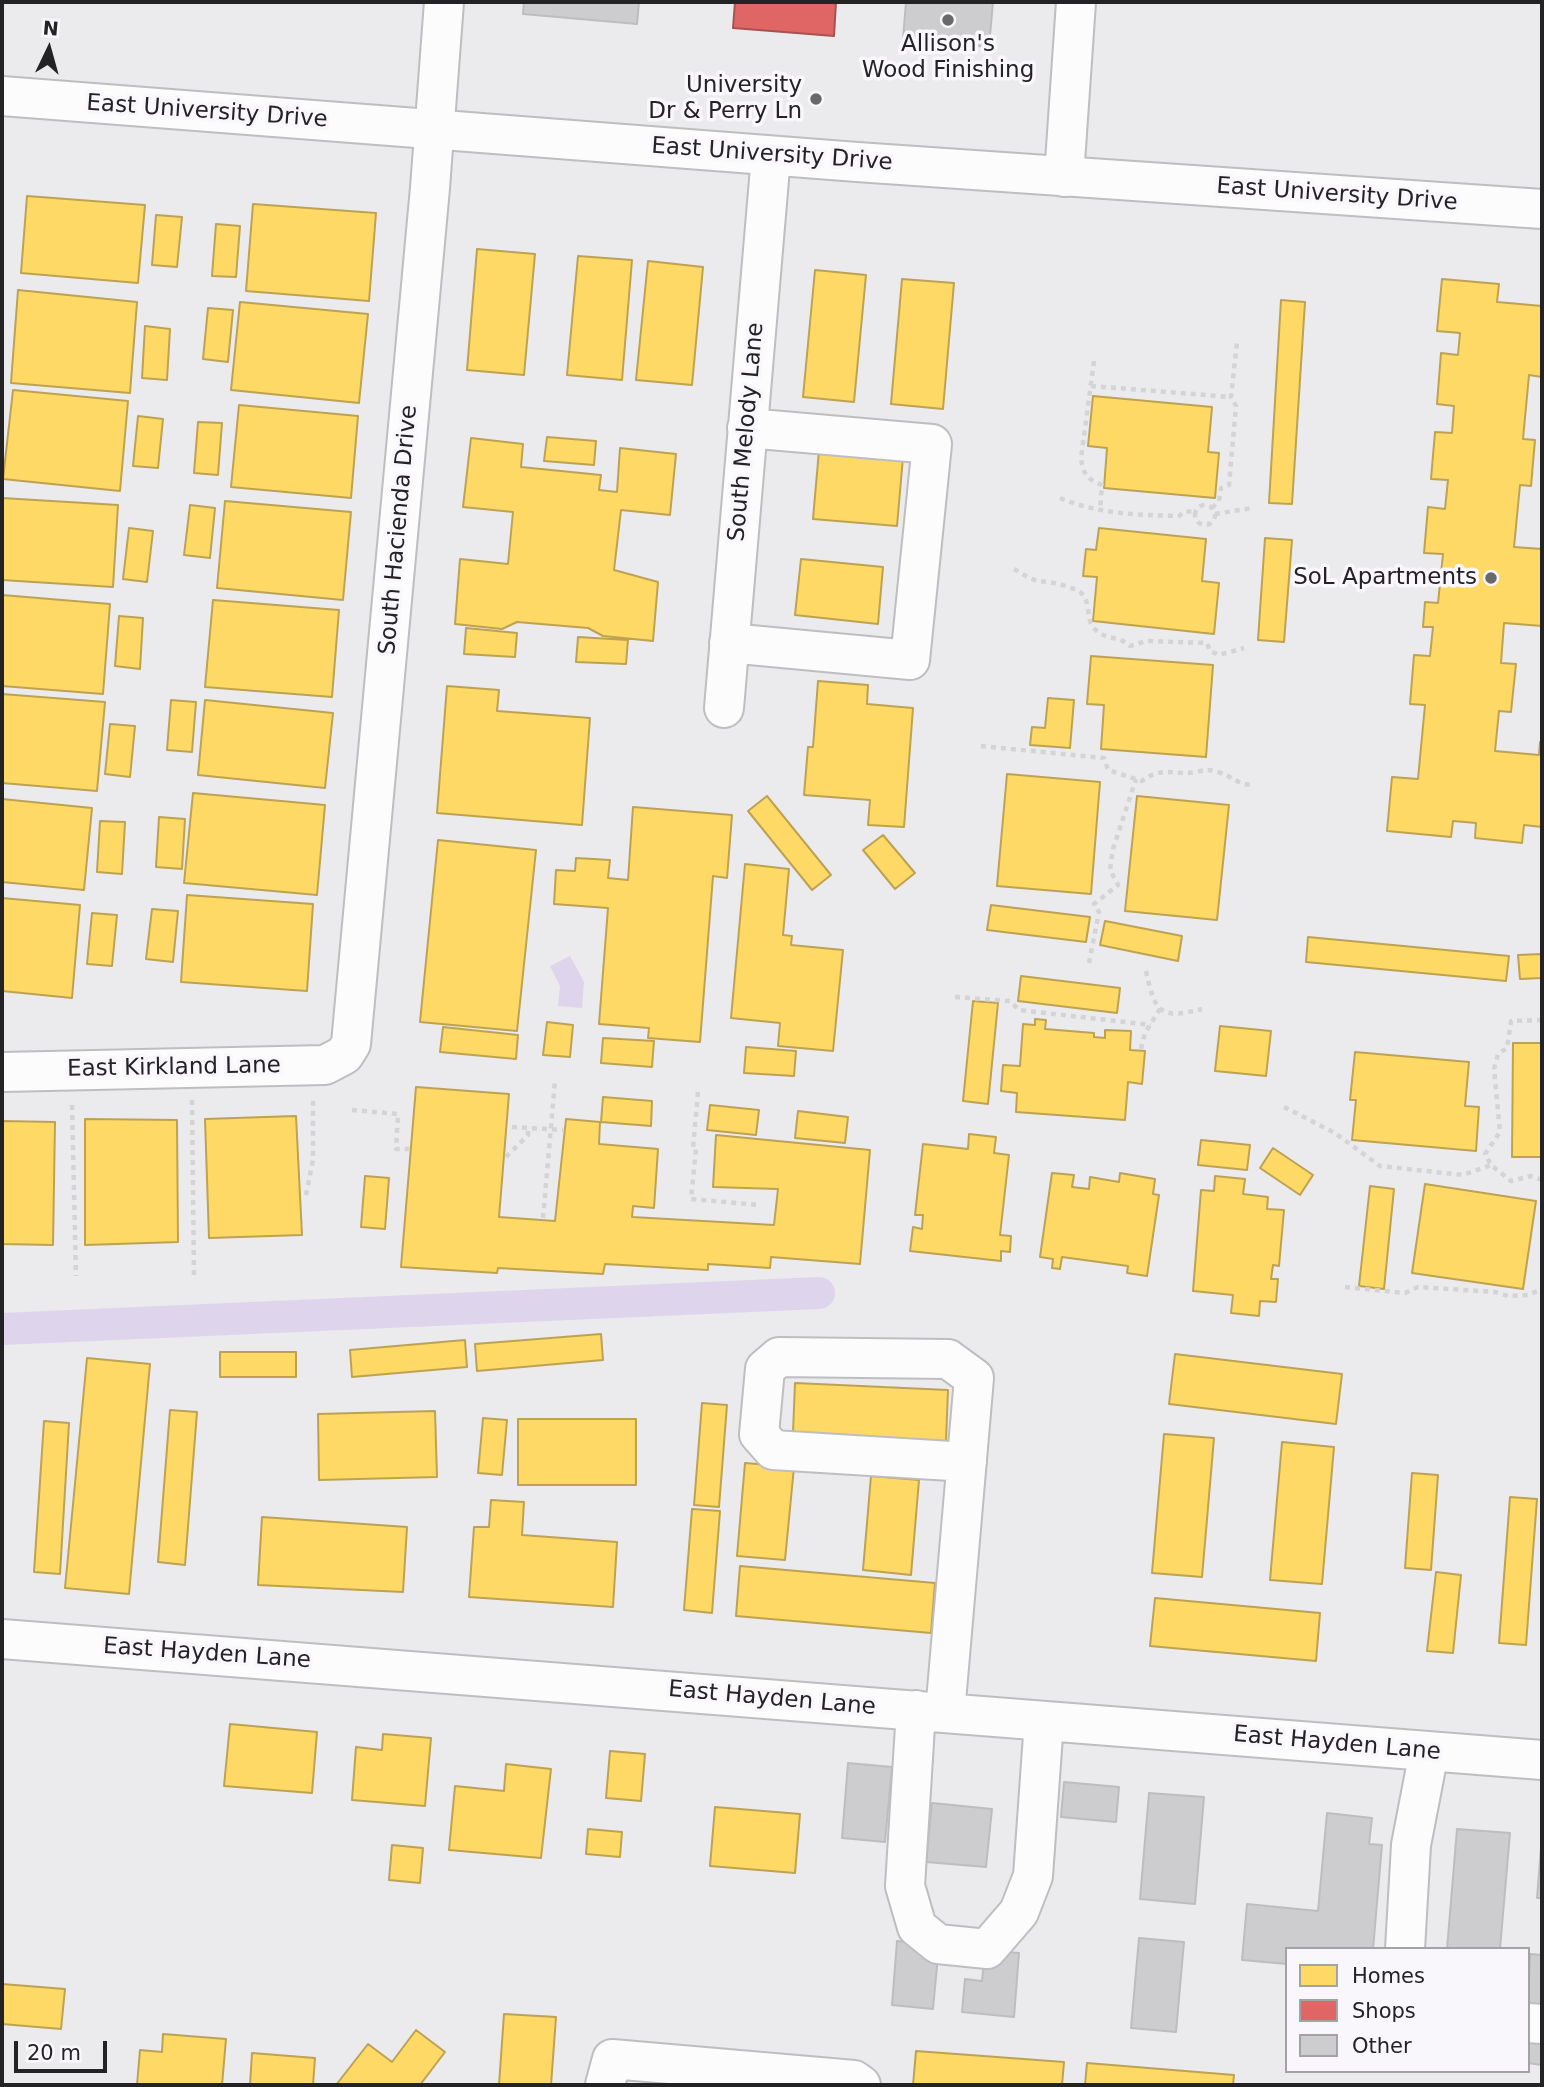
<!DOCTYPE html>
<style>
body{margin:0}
#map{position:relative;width:1544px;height:2087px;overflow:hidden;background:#ebeaed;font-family:"DejaVu Sans",sans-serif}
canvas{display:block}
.frame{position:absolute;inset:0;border:4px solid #232224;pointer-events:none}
.legend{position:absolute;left:1285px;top:1947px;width:245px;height:126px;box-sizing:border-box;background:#f9f7fb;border:2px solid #a3a2a5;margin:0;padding:9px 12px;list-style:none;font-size:21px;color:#232224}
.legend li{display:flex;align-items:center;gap:14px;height:35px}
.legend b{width:35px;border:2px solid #a3a2a5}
.north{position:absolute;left:14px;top:14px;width:70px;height:70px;-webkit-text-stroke:5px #f9f7fb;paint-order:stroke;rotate:5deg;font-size:19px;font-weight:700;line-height:28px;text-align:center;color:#232224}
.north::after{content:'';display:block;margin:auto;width:24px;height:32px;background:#232224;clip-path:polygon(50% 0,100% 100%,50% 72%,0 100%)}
.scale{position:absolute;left:14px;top:2041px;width:93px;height:32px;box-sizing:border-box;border:4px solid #232224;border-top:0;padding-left:9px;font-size:21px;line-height:24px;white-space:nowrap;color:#232224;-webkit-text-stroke:5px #f9f7fb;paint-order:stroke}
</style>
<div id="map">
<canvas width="1544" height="2087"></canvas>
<div class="frame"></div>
<ul class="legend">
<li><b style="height:19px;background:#ffd966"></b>Homes</li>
<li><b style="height:19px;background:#e06666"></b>Shops</li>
<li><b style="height:19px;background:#cdcdcf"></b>Other</li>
</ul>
<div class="north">N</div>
<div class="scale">20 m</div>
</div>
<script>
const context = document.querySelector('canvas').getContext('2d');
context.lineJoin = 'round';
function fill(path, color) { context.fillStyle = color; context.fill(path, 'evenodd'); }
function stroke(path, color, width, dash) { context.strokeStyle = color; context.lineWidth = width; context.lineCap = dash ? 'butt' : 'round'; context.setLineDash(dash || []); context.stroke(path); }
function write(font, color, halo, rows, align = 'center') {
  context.font = font + ' "DejaVu Sans",sans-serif'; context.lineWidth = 7; context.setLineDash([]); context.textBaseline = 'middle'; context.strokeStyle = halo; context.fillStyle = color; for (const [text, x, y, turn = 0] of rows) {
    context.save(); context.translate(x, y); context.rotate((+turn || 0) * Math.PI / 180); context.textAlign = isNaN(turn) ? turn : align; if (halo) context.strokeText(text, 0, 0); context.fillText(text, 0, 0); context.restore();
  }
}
fill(new Path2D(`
 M570 956 584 982 582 1008 558 1006 560 986 550 966Z`), '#ded4ec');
const homes = new Path2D(`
 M27 196 145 205 138 283 21 273Z
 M253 204 376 213 369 301 246 291Z
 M156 215 182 217 177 267 152 265Z
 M216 224 240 226 236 277 212 276Z
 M477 249 535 254 524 375 467 370Z
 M578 256 632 260 622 380 567 375Z
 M648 261 703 267 692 385 636 380Z
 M815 270 866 275 854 402 803 397Z
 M902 279 954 283 943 409 891 404Z
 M1442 279 1499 284 1497 302 1542 306V377L1529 375 1523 439 1535 440 1531 486 1520 485 1514 547 1542 549V626L1504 623 1501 663 1516 664 1511 712 1499 711 1495 751 1539 755 1540 742H1542V827L1524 825 1522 843 1475 838 1476 823 1453 821 1451 837 1387 831 1392 777 1418 779 1425 705 1410 704 1414 655 1430 656 1433 627H1423L1425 602 1438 603 1443 554 1424 553 1428 507 1445 509 1448 480 1431 479 1435 432 1452 433 1454 406 1437 404 1441 353 1458 355 1460 333 1437 331Z
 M18 290 137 302 130 393 11 383Z
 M1281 300 1305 302 1292 504 1269 503Z
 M240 302 368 314 359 403 231 390Z
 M208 308 233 310 228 362 203 359Z
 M145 326 170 329 167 380 142 378Z
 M13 390 128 401 120 491 3 479Z
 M1093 396 1212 407 1208 452 1219 453 1215 498 1104 488 1107 448 1088 446Z
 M239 405 358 416 351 498 231 487Z
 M138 416 163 419 158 468 133 466Z
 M198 422 222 423 218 475 194 473Z
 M547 437 596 441 594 465 544 461Z
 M471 438 523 444 521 467 601 475 599 490 617 492 620 448 676 454 670 515 621 510 614 570 658 582 653 641 603 636 588 628 517 622 502 629 455 624 460 559 508 564 513 512 463 507Z
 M819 450 903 457 897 526 813 519Z
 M2 498 118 505 113 587 2 580Z
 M225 501 351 512 343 600 217 588Z
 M190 505 215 508 210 558 184 555Z
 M129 528 153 531 147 582 123 579Z
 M1099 528 1206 539 1202 581 1219 583 1214 634 1093 621 1097 577 1083 576 1086 549 1096 550Z
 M1265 538 1292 540 1284 642 1258 640Z
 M801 559 883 567 878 624 795 615Z
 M2 595 110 604 103 694 2 686Z
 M213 600 339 610 332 697 205 687Z
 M119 616 143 618 140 669 115 666Z
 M466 628 517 633 515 657 464 654Z
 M578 637 628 640 626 664 576 662Z
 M1091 656 1213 665 1206 757 1101 749 1104 705 1087 704Z
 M818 681 868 685 867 704 913 708 904 827 868 825 870 800 804 795 808 747H813Z
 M447 686 499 690 497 711 590 718 582 825 437 813Z
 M2 694 105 702 97 791 2 783Z
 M1048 698 1074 700 1070 748 1030 745 1032 727 1045 728Z
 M171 700 196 702 192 752 167 750Z
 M205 700 333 713 325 788 198 775Z
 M110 724 135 726 130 777 105 774Z
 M1007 774 1100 782 1091 894 997 886Z
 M193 793 325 805 317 895 184 883Z
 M767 796 831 875 812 890 748 811Z
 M1137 796 1229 805 1217 920 1125 911Z
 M2 799 92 808 84 890 2 882Z
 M633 807 732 815 727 878 713 876 700 1042 648 1038 649 1028 599 1024 608 908 554 904 556 870 575 871 576 858 610 860 608 878 628 880Z
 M159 817 185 819 182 869 156 867Z
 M100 821 125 822 122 874 97 872Z
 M883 835 915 873 895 889 863 850Z
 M438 840 536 850 517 1031 420 1022Z
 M745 864 789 869 783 935 792 936 791 945 843 950 833 1051 778 1046 780 1023 731 1018Z
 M187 895 313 904 307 991 181 982Z
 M2 898 80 905 72 998 2 991Z
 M991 905 1090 917 1086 942 987 930Z
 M152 909 178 911 173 962 146 959Z
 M92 913 117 915 112 966 87 964Z
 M1105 921 1182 936 1178 961 1100 945Z
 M1308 937 1509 956 1506 981 1306 962Z
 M1542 954V978L1520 979 1518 955Z
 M1021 976 1120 988 1117 1013 1018 1001Z
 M973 1001 998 1003 988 1104 963 1101Z
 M1035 1019 1046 1020 1045 1029 1094 1033V1037L1105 1038V1030L1131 1031 1130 1050 1145 1051 1142 1084 1128 1082 1125 1120 1016 1112 1017 1093 1001 1091 1003 1065 1020 1066 1023 1024 1035 1025Z
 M547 1022 573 1025 570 1057 543 1055Z
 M1220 1026 1271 1031 1266 1076 1215 1071Z
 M443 1027 518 1035 516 1059 440 1052Z
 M603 1038 654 1041 652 1067 601 1063Z
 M1513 1043H1542V1157H1512Z
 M746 1047 796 1051 794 1076 744 1073Z
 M1355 1052 1469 1062 1465 1106 1479 1107 1476 1151 1352 1140 1356 1100H1350Z
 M416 1087 509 1094 499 1217 555 1221 566 1119 600 1122 599 1144 658 1149 654 1208 633 1206 632 1217 774 1225 778 1189 713 1187 716 1135 870 1150 860 1264 771 1257 770 1268 708 1264V1270L605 1264 603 1274 498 1268 497 1273 401 1267Z
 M603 1097 652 1101 651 1126 601 1122Z
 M710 1105 759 1110 756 1135 707 1130Z
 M798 1111 848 1117 845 1143 795 1138Z
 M296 1116 302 1235 209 1238 205 1119Z
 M85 1119 177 1120 178 1242 85 1245Z
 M2 1121 55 1122 53 1245 2 1244Z
 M969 1134 996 1137 994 1153 1009 1155 1000 1235 1011 1236 1010 1252 1001 1251V1261L910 1251 913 1227 922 1229 923 1215H915L923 1144 968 1149Z
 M1201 1140 1250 1145 1247 1170 1198 1165Z
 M1273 1148 1313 1175 1300 1195 1260 1168Z
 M1052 1173 1074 1175 1072 1187 1089 1189 1090 1177 1119 1182 1120 1173 1155 1179 1153 1194 1159 1195 1147 1276 1127 1273 1128 1266 1062 1257 1060 1269 1052 1268 1053 1259 1040 1257Z
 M365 1176 389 1178 385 1229 361 1227Z
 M1215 1176 1245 1179 1243 1194 1268 1197 1267 1209 1284 1210 1279 1266 1273 1265 1271 1279H1278L1276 1302 1260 1301 1259 1316 1231 1313 1233 1295 1193 1291 1201 1190 1214 1191Z
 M1425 1184 1536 1201 1523 1289 1412 1273Z
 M1370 1186 1394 1189 1384 1289 1359 1286Z
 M601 1334 603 1360 477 1371 475 1344Z
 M465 1340 467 1367 352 1377 350 1350Z
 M220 1352H296V1377H220Z
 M1175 1354 1342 1374 1336 1424 1169 1404Z
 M87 1358 150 1364 129 1594 65 1588Z
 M795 1383 948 1390 946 1441 793 1433Z
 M702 1403 727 1405 719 1507 694 1505Z
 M170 1410 197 1412 185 1565 158 1562Z
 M435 1411 437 1477 319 1480 318 1414Z
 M483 1418 507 1420 502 1475 478 1473Z
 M518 1419H636V1485H518Z
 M44 1421 69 1423 60 1574 34 1572Z
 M1164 1434 1214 1438 1202 1577 1152 1573Z
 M1282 1442 1334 1447 1322 1584 1270 1580Z
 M745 1463 794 1467 785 1560 737 1556Z
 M1412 1473 1438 1475 1431 1570 1405 1568Z
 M871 1476 919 1480 911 1575 863 1570Z
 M1510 1497 1537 1499 1526 1645 1499 1643Z
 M491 1500 524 1502 522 1535 617 1542 613 1607 469 1597 474 1527H489Z
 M692 1509 720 1511 712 1613 684 1610Z
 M262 1517 407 1527 403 1592 258 1585Z
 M740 1566 935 1583 931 1633 736 1616Z
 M1436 1572 1461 1575 1453 1653 1427 1651Z
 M1155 1598 1320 1613 1316 1661 1150 1646Z
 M230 1724 317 1732 312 1793 224 1786Z
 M383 1734 431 1738 425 1806 352 1800 356 1747 382 1750Z
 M610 1751 645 1754 641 1801 606 1798Z
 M506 1764 551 1769 541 1858 449 1850 455 1786 504 1791Z
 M715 1807 800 1814 795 1873 710 1866Z
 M588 1829 622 1832 620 1857 586 1854Z
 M392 1845 423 1848 420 1883 389 1880Z
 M2 1984 65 1989 61 2029 2 2024Z
 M504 2014 556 2017 551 2085H499Z
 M416 2030 445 2052 420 2085H336L368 2044 392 2062Z
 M163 2034 226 2039 222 2085H137L140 2050 162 2052Z
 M916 2051 1064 2062 1062 2085H913Z
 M252 2053 315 2058 313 2085H250Z
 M1087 2063 1234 2075 1233 2085H1085Z`);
fill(homes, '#ffd966');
stroke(homes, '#bda252', 2);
const shops = new Path2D(`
 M735 2H836L834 36 733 28Z`);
fill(shops, '#e06666');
stroke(shops, '#a75252', 2);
stroke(new Path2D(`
 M2 1329 819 1293`), '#ded4ec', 32);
const building = new Path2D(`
 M524 2H639L637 24 523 14Z
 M906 2H993L989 47 903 39Z
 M848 1763 892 1767 885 1842 842 1838Z
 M1064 1782 1119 1787 1116 1822 1061 1817Z
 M1149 1793 1204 1797 1195 1904 1140 1899Z
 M932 1803 992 1809 986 1867 926 1862Z
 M1327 1813 1372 1818 1369 1844 1382 1845 1373 1949H1287V1964L1242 1960 1247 1904 1318 1911Z
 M1457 1829 1510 1833 1500 1949H1447Z
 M1541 1848H1542V1898H1537Z
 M1139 1938 1184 1942 1176 2032 1131 2028Z
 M897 1941 939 1945 933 2009 892 2005Z
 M985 1950 1019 1953 1014 2017 962 2012 965 1979 982 1981Z
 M1530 1954 1542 1955V2007L1528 2006Z
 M1528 2037 1542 2039V2065L1528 2063Z`);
fill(building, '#cdcdcf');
stroke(building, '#bdbdbf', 2);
const minor = new Path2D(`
 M1064 177 1076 2
 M729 643 910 660 932 444 747 428
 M724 708 771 156
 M2 1072 325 1065 344 1055 351 1044 430 188 444 2
 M2 1639 1542 1760
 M916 1710 905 1886 917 1927 938 1944 987 1949 1019 1912 1033 1876 1044 1721
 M945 1713 974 1378 948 1359 779 1357 765 1369 759 1434 773 1450 967 1462
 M1405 1949 1411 1845 1429 1752
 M1528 2023 1542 2024
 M605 2085 612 2059 854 2080 861 2085`);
const major = new Path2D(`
 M2 96 857 162 1542 209`);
stroke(minor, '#bebdc0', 42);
stroke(major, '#bebdc0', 42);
stroke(new Path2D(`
 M1094 361 1081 458C1083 474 1087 479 1102 485L1100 511
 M1091 386 1231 397
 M1060 498C1098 514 1138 515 1179 516L1184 512 1195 511
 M1195 515a10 10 0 1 1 20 0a10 10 0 1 1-20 0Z
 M1212 508 1219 501 1221 488 1229 485 1236 406 1231 397 1237 342
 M1215 514 1252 508
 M1014 569C1021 573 1031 580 1039 581 1051 582 1068 585 1080 592 1091 600 1086 618 1093 627 1104 641 1119 635 1130 646L1146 641 1207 643 1210 651 1219 655 1244 648
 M981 746 1104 758 1108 770 1142 781C1163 765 1174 776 1196 772 1204 770 1209 769 1218 772 1232 776 1237 785 1254 785
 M1089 963 1099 912 1094 904 1118 885 1110 870 1113 849 1136 779
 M1146 971C1155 1012 1159 1020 1202 1009
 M955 997 1010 1001 1019 1010 1151 1025
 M1542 1020 1511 1021 1507 1048 1498 1054 1494 1069 1500 1132 1485 1154 1491 1165 1511 1181 1531 1176 1542 1180
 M1141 1049 1145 1033 1160 1009
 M698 1092 693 1148 696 1149 691 1199 759 1205
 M192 1100 194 1275
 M72 1105 76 1276
 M1284 1107 1335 1133 1380 1166 1463 1175 1491 1165
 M352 1110 398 1114 396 1149H410
 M512 1127 563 1130
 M506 1157 528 1135V1128
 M306 1195 313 1160V1100
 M543 1218 555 1081
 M1345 1287 1405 1293 1418 1287 1495 1292 1508 1296 1528 1295 1542 1289`), '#d4d4d5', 4.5, [5, 5]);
stroke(minor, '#fcfcfc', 38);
stroke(major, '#fcfcfc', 38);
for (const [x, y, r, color] of [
 [948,20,7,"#69686a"],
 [816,99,7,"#69686a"],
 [1491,578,7,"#69686a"]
]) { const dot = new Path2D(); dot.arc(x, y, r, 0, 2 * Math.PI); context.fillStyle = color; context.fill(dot); stroke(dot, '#f9f7fb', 2.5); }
write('23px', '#232224', '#f9f7fb', [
 ["Allison's",948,45,"center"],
 ["Wood Finishing",948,71,"center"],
 ["University",802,86],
 ["Dr & Perry Ln",802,112],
 ["SoL Apartments",1477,578]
], 'right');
write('23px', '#232224', '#f9f7fb', [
 ["East University Drive",207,112,4],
 ["East University Drive",772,155,4],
 ["East University Drive",1337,195,4],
 ["South Melody Lane",747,432,-85],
 ["South Hacienda Drive",399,530,-85],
 ["East Kirkland Lane",174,1068,-1],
 ["East Hayden Lane",207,1654,4],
 ["East Hayden Lane",772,1699,5],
 ["East Hayden Lane",1337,1744,5]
]);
</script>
